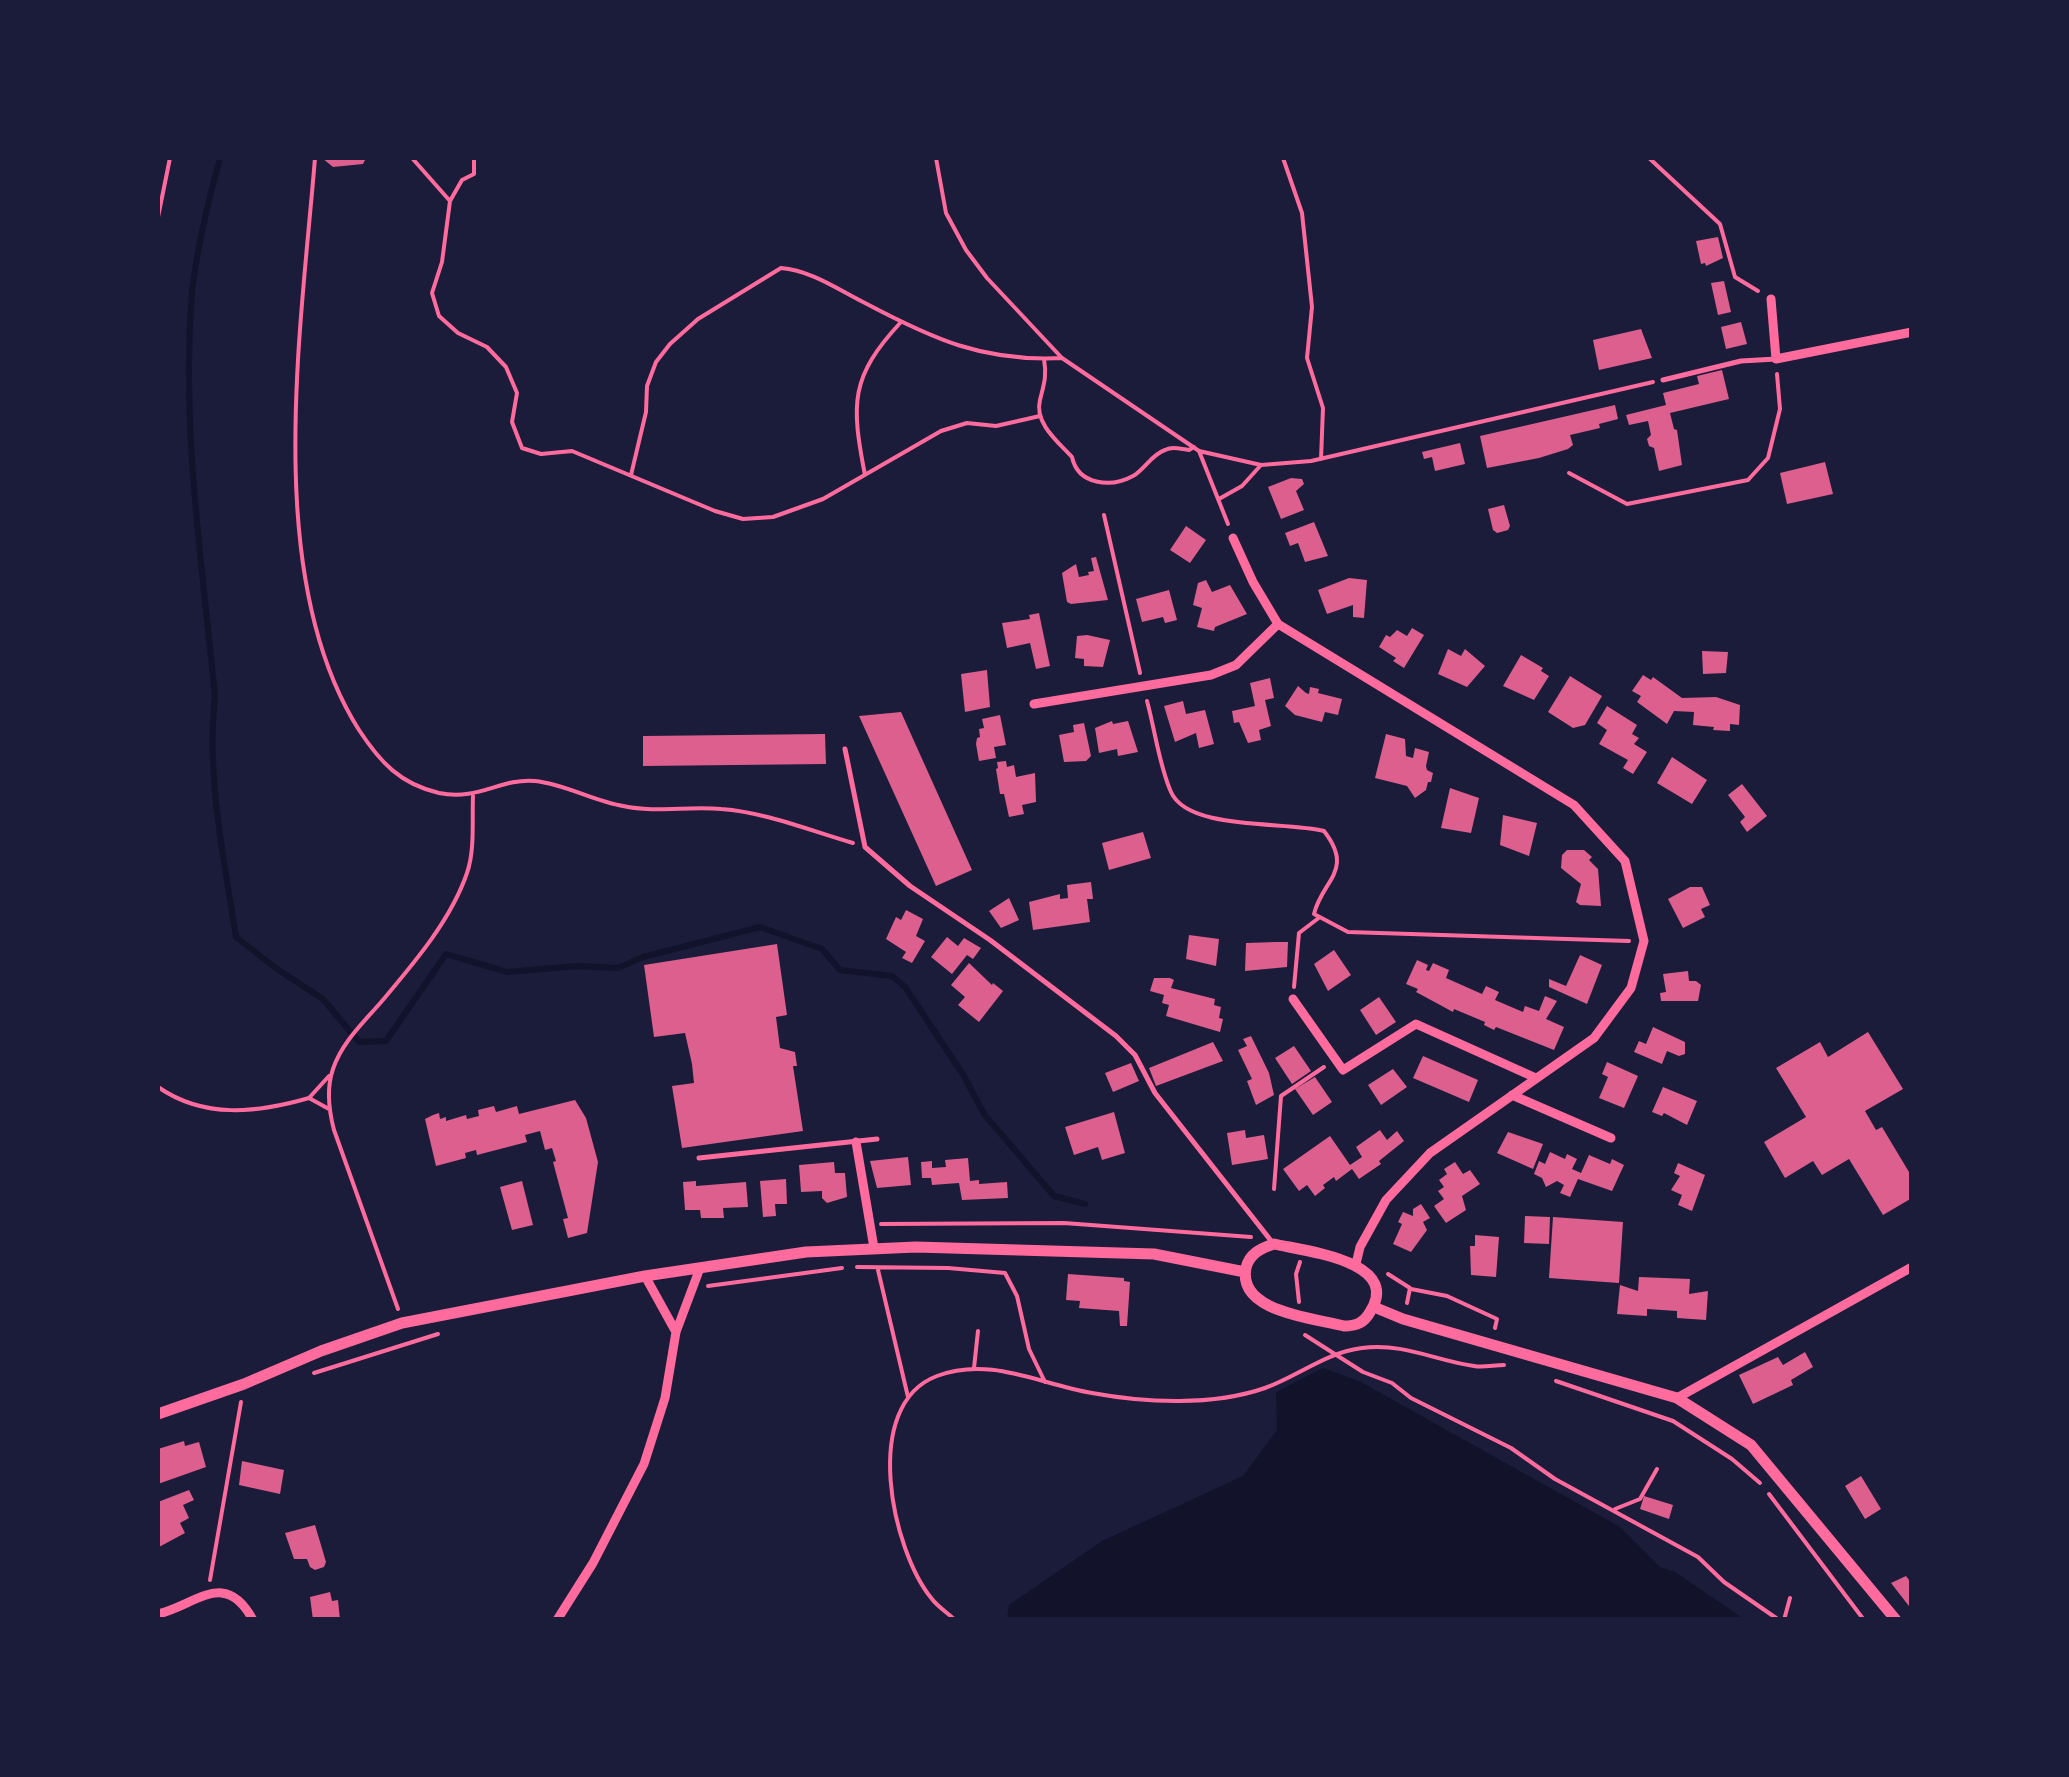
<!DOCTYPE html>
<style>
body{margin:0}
#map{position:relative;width:2069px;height:1777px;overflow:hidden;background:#1b1b3a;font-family:Spectral,serif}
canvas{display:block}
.frame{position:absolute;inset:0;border:160px solid #1b1b3a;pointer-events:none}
</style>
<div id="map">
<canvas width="2069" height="1777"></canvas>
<div class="frame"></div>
</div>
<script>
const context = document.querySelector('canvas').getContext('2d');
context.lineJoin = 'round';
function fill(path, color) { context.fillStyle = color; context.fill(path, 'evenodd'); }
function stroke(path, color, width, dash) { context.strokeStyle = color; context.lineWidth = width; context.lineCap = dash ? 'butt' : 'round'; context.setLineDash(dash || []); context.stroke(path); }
fill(new Path2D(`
 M1323 1368 1359 1381 1620 1527 1660 1567 1675 1572 1744 1619H1007L1009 1605 1102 1541 1243 1476 1277 1430 1276 1392Z`), '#12122b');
stroke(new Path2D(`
 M220 158C208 202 197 246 192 292 181 426 202 563 215 696 206 775 224 859 236 937L277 969 323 999 359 1042 386 1041 446 954 507 972 578 966 618 968 643 957 760 927 822 949 840 970 892 976 905 987 964 1076 984 1114 1054 1196 1085 1204`), '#12122b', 6);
fill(new Path2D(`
 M322 158H366L363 164 333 167Z
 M1718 237 1723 258 1706 266 1705 263 1701 264 1696 241Z
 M1724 281 1731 312 1718 315 1711 283Z
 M1741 322 1747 344 1726 349 1721 327Z
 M1641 329 1652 358 1599 370 1593 340Z
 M1722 370 1729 399 1670 413 1674 429 1677 430 1682 465 1659 471 1654 448 1649 446 1647 439 1651 435 1648 421 1629 425 1626 415 1666 405 1663 393 1699 384 1697 376Z
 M1615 405 1618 419 1599 424 1600 428 1570 435 1573 445 1568 449 1539 458 1487 468 1480 436Z
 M1460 443 1465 464 1435 471 1432 457 1424 459 1422 452Z
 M1825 462 1833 494 1787 504 1780 473Z
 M1291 478 1302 479 1304 484 1296 491 1304 510 1281 519 1268 487Z
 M1504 505 1510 526 1508 530 1497 533 1493 530 1488 509Z
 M1314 522 1328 556 1305 562 1298 543 1290 546 1285 533Z
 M1186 526 1206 540 1190 563 1170 550Z
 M1096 557 1108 600 1071 604 1067 602 1062 573 1076 564 1079 577 1089 575 1088 572 1094 571 1091 558Z
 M1349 578 1367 580 1364 618 1353 617V605L1327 614 1318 590Z
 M1206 580 1212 592 1230 585 1247 614 1215 627 1214 631 1197 627 1202 608 1193 605 1198 583Z
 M1169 590 1177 620 1165 623 1163 617 1142 622 1136 599Z
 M1039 613 1050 666 1036 669 1030 643 1007 648 1002 623 1030 619 1029 615Z
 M1412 628 1424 635 1404 668 1393 661 1396 658 1379 647 1386 635 1390 637 1397 630 1407 636Z
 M1087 635 1110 640 1103 667 1084 666V659L1075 658 1077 636Z
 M1448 649 1461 656 1465 649 1485 666 1467 687 1438 674Z
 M1702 651 1728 652 1726 673 1703 674Z
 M1521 655 1543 668 1541 671 1549 676 1534 700 1503 686Z
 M987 670 990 707 965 712 961 674Z
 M1643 675 1651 680 1653 677 1682 698 1716 697 1740 705 1739 725 1730 724V731L1713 730 1714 727 1693 725 1694 712 1674 711 1667 724 1637 702 1641 696 1632 691Z
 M1570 676 1602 696 1585 725 1573 728 1548 712Z
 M1270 678 1274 698 1265 700 1271 726 1259 730 1261 740 1248 743 1239 722 1234 723 1232 711 1255 706 1250 683Z
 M1298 686 1306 693 1309 694 1310 687 1319 689 1318 693 1342 699 1338 715 1325 712 1322 722 1295 715 1285 706Z
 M1183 701 1186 714 1205 710 1214 744 1199 748 1196 733 1175 742 1164 706Z
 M1607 706 1637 725 1632 734 1639 738 1634 744 1647 752 1633 774 1623 768 1628 760 1599 744 1607 730 1597 723Z
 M901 712 972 870 936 886 859 716Z
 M1000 715 1006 745 994 747 996 758 979 761 976 744 977 738 980 737 979 729 984 728 982 719Z
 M1112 721 1113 724 1128 721 1138 752 1118 756 1117 749 1099 753 1095 728Z
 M1084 723 1091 756 1086 761 1064 762 1059 735 1074 732 1073 725Z
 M825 734 826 764 643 766V736Z
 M1386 734 1405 739 1406 756 1413 758 1415 748 1429 752 1426 766 1427 770 1433 773 1431 782H1428L1426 790 1415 798 1407 786 1375 778Z
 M1672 757 1707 780 1692 804 1657 783Z
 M1006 761 1007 767 1014 765 1016 777 1035 773 1036 802 1022 805 1024 814 1009 817 1004 794H1000L996 769 998 768 997 762Z
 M1742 784 1767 816 1747 832 1740 822 1745 817 1728 795Z
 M1450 788 1479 798 1471 833 1441 828Z
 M1503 815 1537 823 1529 856 1500 845Z
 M1143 832 1151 858 1109 870 1102 843Z
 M1567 850H1584L1592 857 1589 860 1598 869 1601 906 1580 905 1576 902 1581 884 1561 868 1562 855Z
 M1091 882 1093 899H1087L1090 922 1033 930 1029 902 1060 894V899L1068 898 1067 885Z
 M1690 887H1702L1710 905 1701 909 1705 917 1683 928 1668 899Z
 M1009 898 1019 920 1001 928 989 911Z
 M906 910 923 919 916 936 925 941 912 963 902 958 906 952 886 939 896 917 901 920Z
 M1189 935 1219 939 1216 966 1186 959Z
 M947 937 958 946 964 938 981 948 973 959 967 955 952 974 931 957Z
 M1276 942H1288L1287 967 1245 971 1246 943Z
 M777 944 787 1015 776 1017 780 1048 795 1052 797 1066H793L803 1131 682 1148 672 1086 694 1083 692 1064 685 1033 654 1037 644 965Z
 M1334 950 1351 975 1328 991 1314 964Z
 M1580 955 1602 965 1587 1004 1549 987V979L1566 986Z
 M1417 960 1428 965 1426 970 1429 971 1433 963 1449 970 1446 978 1482 994 1486 986 1499 992 1495 1000 1523 1012 1525 1006 1539 1011 1545 996 1557 1001 1546 1019 1564 1027 1554 1050 1496 1027 1494 1030 1484 1025 1485 1022 1454 1009 1453 1012 1416 992 1418 989 1406 984Z
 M969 963 992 985 993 983 1003 991 979 1022 958 1005 965 997 951 985Z
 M1688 971 1689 981H1696L1701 985 1698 1001H1661L1660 993 1666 992 1663 974Z
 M1154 978H1170L1174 980 1171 988 1215 999 1214 1005 1221 1007 1219 1018 1223 1019 1220 1032 1166 1016 1169 1005 1162 1003 1164 995 1150 991Z
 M1379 997 1396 1022 1376 1035 1360 1010Z
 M1653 1027 1685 1042V1054L1679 1056 1667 1051 1662 1064 1634 1052 1639 1041 1646 1044Z
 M1868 1032 1903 1089 1865 1111 1876 1130 1882 1127 1912 1177V1198L1883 1215 1849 1159 1822 1175 1813 1161 1785 1178 1764 1142 1806 1117 1776 1068 1820 1042 1828 1057Z
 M1251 1036 1269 1073 1274 1095 1256 1105 1247 1081 1252 1079 1238 1050 1247 1046 1243 1039Z
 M1213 1042 1223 1061 1156 1086 1149 1068Z
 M1294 1046 1311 1071 1292 1084 1275 1058Z
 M1423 1056 1478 1080 1469 1102 1413 1078Z
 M1607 1062 1638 1076 1624 1108 1599 1098 1608 1077 1602 1074Z
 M1131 1063 1139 1081 1113 1092 1105 1073Z
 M1393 1069 1407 1087 1381 1105 1368 1085Z
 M1315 1077 1332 1102 1313 1115 1295 1089Z
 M1663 1087 1697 1101 1687 1125 1664 1113 1662 1116 1652 1112Z
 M575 1100 586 1118 598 1162 587 1233 568 1238 563 1219 568 1218 553 1162 556 1161 552 1148 545 1150 540 1131 525 1135 527 1142 477 1155 476 1150 465 1153 466 1158 436 1166 425 1119 433 1115 439 1113 440 1119 446 1117V1121L466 1115 467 1119 479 1116 478 1110 494 1106 496 1112 517 1106 519 1114Z
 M1114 1112 1125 1153 1102 1160 1098 1147 1074 1155 1065 1127Z
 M1245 1130 1246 1138 1264 1135 1268 1159 1232 1165 1227 1133Z
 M1380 1130 1387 1140 1397 1131 1404 1141 1379 1161 1381 1164 1359 1179 1352 1169 1336 1181 1334 1177 1323 1185 1325 1188 1315 1196 1307 1185 1299 1191 1283 1169 1330 1136 1350 1165 1362 1157 1356 1147Z
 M1508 1132 1543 1144 1533 1169 1497 1153Z
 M1550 1152 1565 1159 1567 1154 1577 1159 1572 1169 1581 1173 1589 1155 1610 1164 1612 1159 1624 1165 1612 1191 1578 1179 1570 1197 1560 1193 1564 1185 1557 1181 1546 1187 1542 1178 1534 1174 1539 1161 1545 1164Z
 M908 1157 911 1185 877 1188 870 1161Z
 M968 1158 970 1181 979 1180V1184L1007 1182 1008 1198 962 1200 959 1183 932 1185 931 1178H922L921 1162 932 1161V1168L946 1167 945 1160Z
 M834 1162 835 1173H845L847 1197 827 1203 822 1198V1191L801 1192 799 1165Z
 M1455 1162 1463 1174 1470 1170 1480 1184 1462 1196 1466 1210 1446 1223 1434 1206 1444 1199 1438 1191 1444 1187 1439 1180 1447 1174 1444 1169Z
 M1678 1163 1705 1175 1692 1211 1678 1205 1682 1195 1671 1190 1680 1176 1674 1173Z
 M786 1179 787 1204H775L776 1216 763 1217 760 1181Z
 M522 1181 533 1225 512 1230 500 1187Z
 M696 1181V1186L746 1182 748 1207 723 1208 724 1218H701L700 1210H685L683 1182Z
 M1421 1204 1430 1218 1423 1222 1427 1230 1411 1252 1393 1244 1402 1224 1398 1222 1403 1212 1413 1216V1209Z
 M1525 1216 1550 1217 1549 1244 1524 1243Z
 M1553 1217 1623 1222 1619 1283 1549 1278Z
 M1475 1235 1499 1237 1496 1277 1471 1275 1470 1246H1475Z
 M1068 1274 1124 1278V1281L1130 1282 1127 1326H1120L1119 1311 1079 1308 1080 1301 1066 1300Z
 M1639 1277 1690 1279 1689 1294 1708 1291 1706 1320 1677 1318V1311L1647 1309V1316L1617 1314 1620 1285 1638 1291Z
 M1805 1352 1813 1367 1791 1380 1793 1385 1753 1404 1739 1375 1778 1357 1783 1365Z
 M184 1441 185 1446 199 1442 206 1467 158 1484V1449Z
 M242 1461 284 1470 280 1494 239 1485Z
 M1861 1476 1881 1509 1865 1519 1845 1486Z
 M189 1490 194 1500 183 1505 189 1518 180 1523 185 1533 159 1547 158 1502Z
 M1644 1496 1673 1505 1669 1519 1640 1509Z
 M315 1525 326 1562 324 1567 315 1570 310 1567 307 1559H294L285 1533Z
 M1906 1576 1912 1584V1610L1891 1583Z
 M330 1592 332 1601 338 1600 340 1620H313L310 1597Z`), '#dd5f8e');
stroke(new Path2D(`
 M315 158C301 331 262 577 359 730 380 762 400 784 439 793 479 801 500 778 535 781 565 784 593 801 623 806 655 813 688 806 721 809 765 812 811 831 853 843
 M412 158 450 201
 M474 158V174L462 180 450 201 442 262 432 293 439 316 458 333 487 347 506 367 517 393 512 422 522 448 541 454 572 451 715 511 743 519 773 517 823 499 941 431 967 423 996 426 1040 416
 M936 158 946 213 966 250 987 278 1062 358 1199 451 1261 465 1311 461 1653 382
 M1283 158 1302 213 1312 307 1307 358 1323 408 1321 459
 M1649 158 1720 224 1735 277 1758 291
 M158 217 170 158
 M1044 359C1047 376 1044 384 1040 400 1034 423 1058 442 1072 457 1078 485 1111 488 1133 476 1145 469 1151 455 1165 450 1173 446 1180 449 1189 450L1194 447
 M1199 451 1228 524
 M1569 473 1627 504 1748 480 1768 458 1780 409 1777 374
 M631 475 646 412 647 386 656 362 670 344 698 319 781 268C810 270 839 290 865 303 933 339 983 362 1062 358
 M865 475C851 403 850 377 901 322
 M1219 499 1242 486 1261 465
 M1104 515 1140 673
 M1147 701C1155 730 1159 765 1171 792 1188 831 1286 821 1324 831 1355 871 1322 880 1314 914L1348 932 1629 941
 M1294 987 1299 933 1320 917
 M158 1087C204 1119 257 1113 309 1098L329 1109
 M309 1098 329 1076
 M1274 1189 1281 1096 1324 1067
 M881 1224 1064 1223 1251 1237
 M857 1267 948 1268 1005 1273 1017 1296 1029 1349 1045 1382
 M878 1270 908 1397
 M1388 1274 1410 1288 1407 1303
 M708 1286 842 1268
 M1411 1289 1447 1296 1497 1319 1495 1328
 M1299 1302 1296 1274 1300 1262
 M398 1309 334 1130C329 1111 326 1089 333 1069 342 1042 364 1022 382 1001 414 963 451 920 467 873 475 850 472 820 473 796
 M1305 1335 1363 1372 1392 1383 1411 1398 1511 1448 1555 1479 1698 1557 1724 1582 1779 1620
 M974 1368 978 1331
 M314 1373 438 1334
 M1556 1381 1673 1421 1732 1459 1760 1483
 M1769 1494 1864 1620
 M1615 1509 1640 1499 1657 1469
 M210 1580 241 1402
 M955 1620C948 1613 938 1607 932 1599 892 1551 860 1405 937 1376 990 1356 1039 1384 1092 1393 1146 1403 1213 1406 1265 1388 1298 1376 1327 1352 1362 1348 1405 1343 1433 1360 1474 1366 1483 1368 1494 1365 1504 1365
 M1784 1620 1790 1598
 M1803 1620H1815`), '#ff6b9d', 4);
stroke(new Path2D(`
 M1663 380 1741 361 1776 359
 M845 749 865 847 910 886 990 940 1116 1036 1135 1055 1155 1093 1272 1242
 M699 1158 877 1139`), '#ff6b9d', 5);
stroke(new Path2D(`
 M1771 299 1776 359 1912 332
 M1233 538 1253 582 1278 624
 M1034 704 1211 675 1236 665 1278 624 1574 805 1625 861 1644 941 1631 988 1594 1038 1430 1153 1386 1200 1360 1247 1356 1264
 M1293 999 1343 1070 1416 1024 1536 1078
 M1512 1095 1611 1138
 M856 1142 874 1248
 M645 1276 676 1332
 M1677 1398 1912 1267
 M158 1614C196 1605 225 1568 253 1620
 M557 1620 593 1563 644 1464 665 1398 676 1332 700 1268`), '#ff6b9d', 9);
stroke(new Path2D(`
 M1274 1244C1304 1251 1403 1261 1370 1312 1364 1323 1356 1326 1344 1326 1314 1318 1237 1312 1246 1268 1249 1254 1261 1248 1274 1244Z
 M1374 1307 1403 1319 1677 1398 1751 1445 1896 1620
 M158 1414 244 1384 321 1351 402 1323 645 1276 806 1252 916 1247 1154 1254 1245 1272`), '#ff6b9d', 11);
</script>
